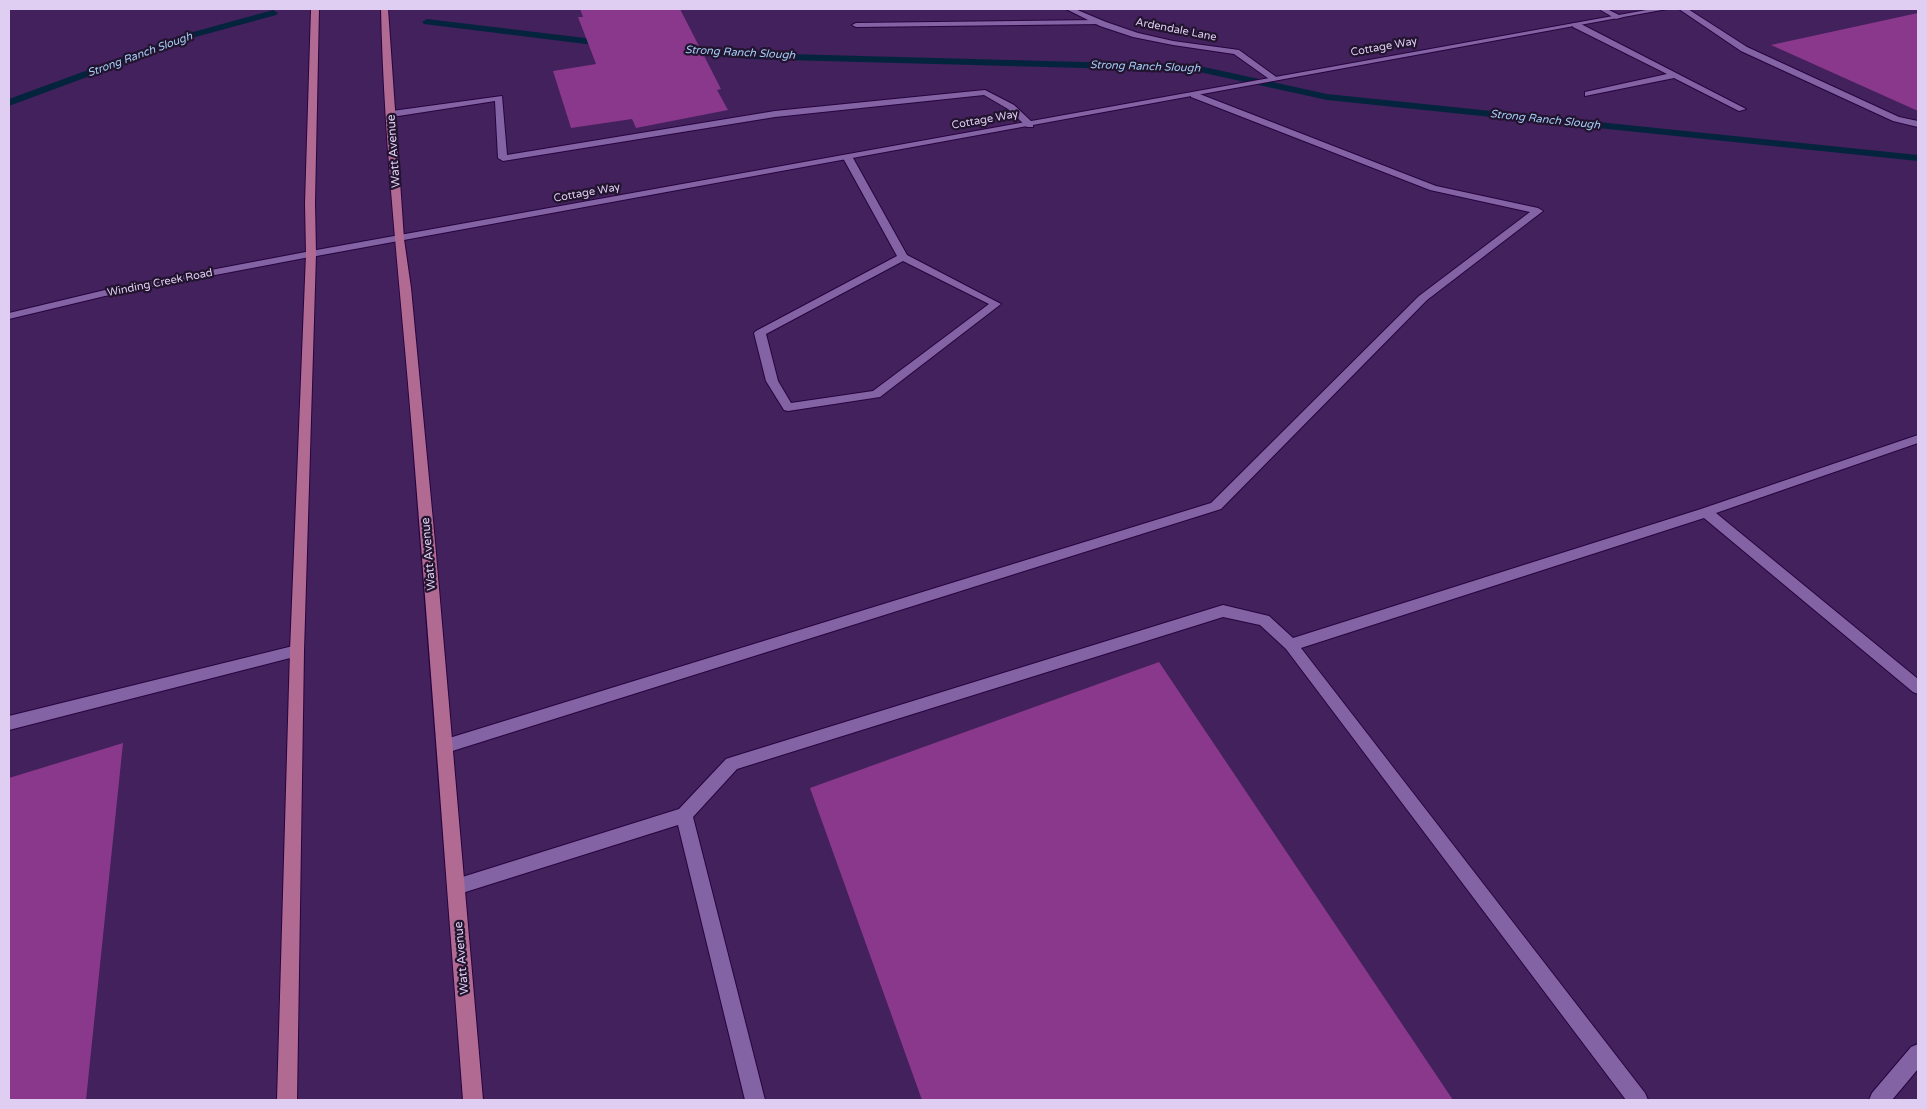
<!DOCTYPE html>
<style>
body{margin:0}
#map{position:relative;width:1927px;height:1109px;overflow:hidden;background:#42215c;font-family:"Varela Round",sans-serif}
canvas{display:block}
.frame{position:absolute;inset:0;border:10px solid #dfcef2;pointer-events:none}
</style>
<div id="map">
<canvas width="1927" height="1109"></canvas>
<div class="frame"></div>
</div>
<script>
const context = document.querySelector('canvas').getContext('2d');
context.lineJoin = 'round';
function fill(path, color) { context.fillStyle = color; context.fill(path, 'evenodd'); }
function stroke(path, color, width, dash) { context.strokeStyle = color; context.lineWidth = width; context.lineCap = dash ? 'butt' : 'round'; context.setLineDash(dash || []); context.stroke(path); }
function write(font, color, halo, rows, align = 'center') {
  context.font = font + ' "Varela Round",sans-serif'; context.lineWidth = 4.5; context.setLineDash([]); context.textBaseline = 'middle'; context.strokeStyle = halo; context.fillStyle = color; for (const [text, x, y, turn = 0] of rows) {
    context.save(); context.translate(x, y); context.rotate((+turn || 0) * Math.PI / 180); context.textAlign = isNaN(turn) ? turn : align; if (halo) context.strokeText(text, 0, 0); context.fillText(text, 0, 0); context.restore();
  }
}
fill(new Path2D(`
 M273 10 278 13 276 15 192 38 9 106V99L186 34Z
 M427 19 610 41 615 44 610 47 424 24 422 22Z
 M678 47 750 53 1195 65 1327 94 1918 155V161L1327 100 1195 71 750 59 674 52 673 50Z`), '#04243e');
fill(new Path2D(`
 M580 9H680L721 89 717 90 728 110 636 128 632 119 571 128 553 71 596 64 578 17H583Z
 M1918 13V111L1771 45Z
 M1159 662 1453 1100H922L810 788Z
 M123 743 86 1100H9V778Z`), '#8a388b');
const service = new Path2D(`
 M1679 9H1688L1747 47 1899 117 1918 121V127L1893 121 1741 51Z
 M1098 20H1101V24L856 27 852 25 856 23Z
 M1573 23H1579L1746 109 1739 111 1674 78 1585 96V92L1667 74 1573 27Z
 M985 90 1014 105 1033 123V127H1027L1008 109 984 95 775 117 503 161 498 158 495 101 392 117 388 114 392 111 502 96 507 155 775 111Z
 M1191 93H1197L1436 186 1538 208 1543 211 1427 300 1221 509 446 753 440 751 438 746 440 741 446 739 1211 503 1419 296 1530 212 1430 190 1191 97Z
 M848 155 853 158 907 255 1001 304 880 397 788 411 784 410 766 381 754 333 756 331 897 256 843 158ZM903 261 989 304 873 391 791 403 778 381 766 334Z
 M1918 435V443L1716 513 1918 679V694L1913 692 1704 518 1301 648 1645 1093 1648 1100H1626L1286 649 1260 625 1223 617 737 769 693 817 765 1100H745L678 825 456 895 450 893 447 887 450 881 456 879 679 809 726 759 732 757 1223 605 1269 616 1293 638 1701 509Z
 M297 645 302 647 304 651 302 655 9 730V716Z`);
const minor = new Path2D(`
 M1066 9H1075L1106 22 1138 33 1173 41 1239 50 1279 79 1272 81 1234 54 1173 45 1133 37 1100 26Z
 M1599 9H1607L1623 17 1616 19Z
 M311 251 315 252V256L105 296 9 319V313L105 290Z
 M1918 1044V1069L1892 1100H1869L1872 1093 1911 1047Z`);
const tertiary = new Path2D(`
 M1652 9H1667L311 257 306 254 311 251Z`);
const primary = new Path2D(`
 M311 9H319L315 203 316 254 304 651 297 1100H277L290 651 306 254 305 203Z
 M381 9H388L404 239 411 288 435 542 483 1100H463C446 877 430 654 412 431 401 290 384 150 381 9Z`);
stroke(service, '#28043f', 2);
stroke(minor, '#28043f', 2);
stroke(tertiary, '#28043f', 2);
stroke(primary, '#28043f', 2);
fill(service, '#8463a4');
fill(minor, '#8463a4');
fill(tertiary, '#8463a4');
fill(primary, '#b16b92');
write('11px', '#dfcef2', '#22142e', [
 ["Ardendale Lane",1176,30,11],
 ["Cottage Way",1384,47,-10],
 ["Cottage Way",985,120,-10],
 ["Cottage Way",587,193,-10],
 ["Winding Creek Road",160,283,-11]
]);
write('italic 11px', '#a2cdf5', '#22142e', [
 ["Strong Ranch Slough",740,53,3],
 ["Strong Ranch Slough",140,55,-20],
 ["Strong Ranch Slough",1145,67,2],
 ["Strong Ranch Slough",1545,120,6]
]);
write('12px', '#dfcef2', '#22142e', [
 ["Watt Avenue",394,151,-94],
 ["Watt Avenue",429,554,-95],
 ["Watt Avenue",462,958,-95]
]);
</script>
